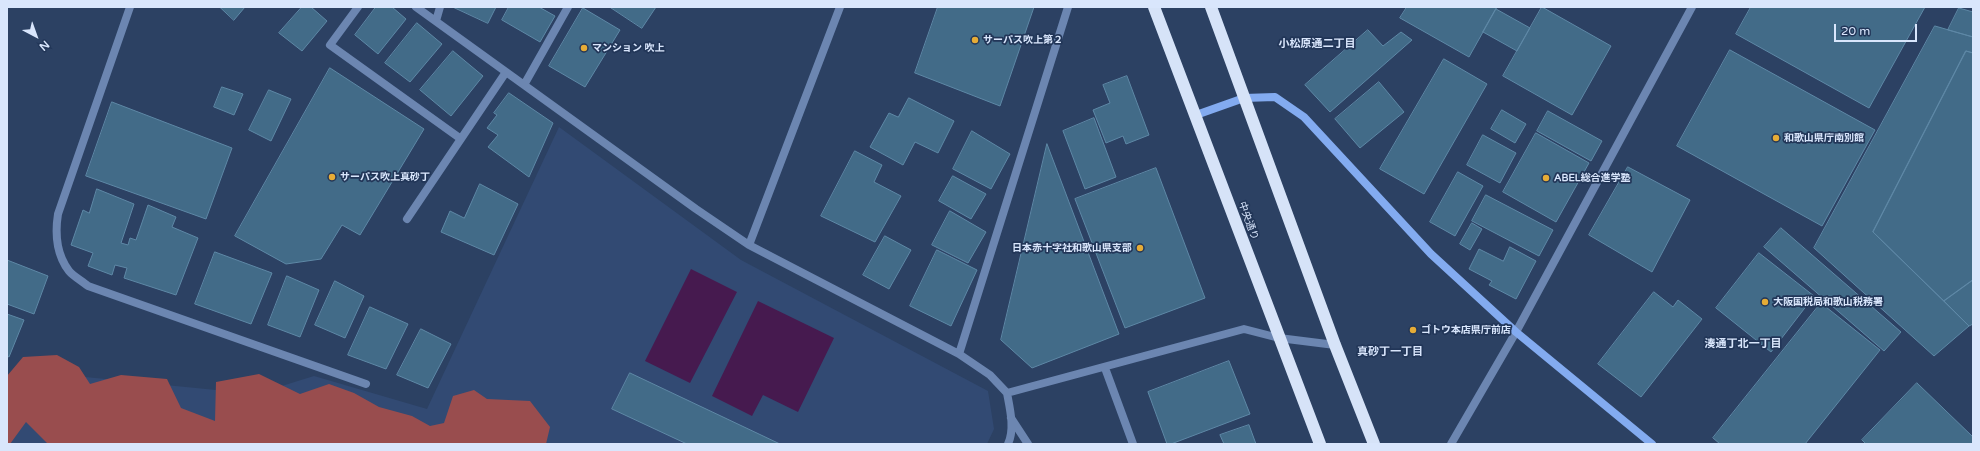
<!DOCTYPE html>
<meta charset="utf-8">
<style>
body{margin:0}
#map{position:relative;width:1980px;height:451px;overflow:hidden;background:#2c4163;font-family:"Varela Round",sans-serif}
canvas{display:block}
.frame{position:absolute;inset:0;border:8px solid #d9e6fc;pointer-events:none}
.north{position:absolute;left:16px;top:16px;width:40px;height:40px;-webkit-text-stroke:3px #223658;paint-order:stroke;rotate:139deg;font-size:11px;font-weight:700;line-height:16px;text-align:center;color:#d9e6fc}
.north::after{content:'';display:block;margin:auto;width:14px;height:18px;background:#d9e6fc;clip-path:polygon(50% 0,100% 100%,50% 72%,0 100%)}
.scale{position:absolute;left:1834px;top:24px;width:83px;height:18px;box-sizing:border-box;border:2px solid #d9e6fc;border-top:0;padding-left:5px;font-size:12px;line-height:14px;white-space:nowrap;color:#d9e6fc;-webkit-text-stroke:3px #223658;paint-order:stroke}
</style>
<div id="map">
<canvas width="1980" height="451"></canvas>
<div class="frame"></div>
<div class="north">N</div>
<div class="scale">20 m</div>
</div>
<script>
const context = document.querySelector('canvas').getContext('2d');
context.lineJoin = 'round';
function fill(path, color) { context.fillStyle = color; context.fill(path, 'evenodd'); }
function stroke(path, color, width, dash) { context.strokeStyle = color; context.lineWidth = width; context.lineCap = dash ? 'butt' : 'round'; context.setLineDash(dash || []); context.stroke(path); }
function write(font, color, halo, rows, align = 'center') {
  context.font = font + ' "Varela Round","Noto Sans JP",sans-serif'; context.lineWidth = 3.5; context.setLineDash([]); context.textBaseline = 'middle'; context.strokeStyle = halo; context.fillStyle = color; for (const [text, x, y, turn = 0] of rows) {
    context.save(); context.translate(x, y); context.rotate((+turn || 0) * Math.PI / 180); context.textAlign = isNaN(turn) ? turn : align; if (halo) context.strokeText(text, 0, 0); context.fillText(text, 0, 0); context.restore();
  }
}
fill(new Path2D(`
 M559 127 741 260 988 391 994 429 987 444H7V396L25 371 256 394 314 376 427 409Z`), '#324a73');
fill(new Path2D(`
 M57 355 79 367 90 384 121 375 167 379 181 408 215 421 216 382 259 374 300 394 329 384 354 393 379 407 412 416 430 426 444 423 453 396 474 390 487 399 530 401 550 427 546 444H48L26 422 10 444H7V376L23 357Z`), '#994d4e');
fill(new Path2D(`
 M691 269 737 292 690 383 645 361Z
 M758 301 834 338 798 412 763 395 752 416 712 396Z`), '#461a4f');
const building = new Path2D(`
 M220 7H245L234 20Z
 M302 7H311L327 21 302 51 279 33Z
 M376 7H392L406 19 378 54 355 35Z
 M453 7H496L488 23Z
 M509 7H539L555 16 540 42 502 20Z
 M610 7H656L642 28Z
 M938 7H1034L1000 106 915 73Z
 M1407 7H1497L1469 57 1400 18Z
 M1542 7 1611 46 1572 115 1503 76Z
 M1751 7H1925L1869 108 1736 34Z
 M583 8 620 30 585 87 549 66Z
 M1959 8 1973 12V37L1948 30Z
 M1496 9 1530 28 1517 51 1483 32Z
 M417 23 442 44 410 82 385 63Z
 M1935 26 1973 37V53L1966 51 1873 232 1969 326 1934 356 1814 248Z
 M1368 30 1383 46 1401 32 1412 40 1330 112 1305 85Z
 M1730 50 1875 130 1822 226 1677 146Z
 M453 51 483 76 451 116 420 90Z
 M1966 51 1973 53V280L1944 301 1873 232Z
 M1444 59 1487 84 1424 194 1380 169Z
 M330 68 424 129 360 235 342 225 321 259 286 264 235 236Z
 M1127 76 1149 135 1126 144 1123 136 1106 143 1093 110 1110 103 1103 85Z
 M1379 82 1404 112 1360 148 1335 119Z
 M222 87 243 94 234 115 214 107Z
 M269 90 291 99 271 141 249 130Z
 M509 93 553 123 529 177 488 147 498 135 487 128 497 115 494 113Z
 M909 98 954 121 938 153 915 142 903 165 870 147 889 113 898 117Z
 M112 102 232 148 206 219 86 176Z
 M1502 110 1526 124 1515 143 1491 129Z
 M1548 111 1602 141 1591 161 1537 131Z
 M1094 118 1116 177 1085 189 1063 131Z
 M972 131 1010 154 991 189 953 169Z
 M1536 133 1589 163 1556 222 1503 192Z
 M1483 135 1516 153 1500 183 1467 165Z
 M1047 144 1119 334 1032 368 1001 340Z
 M855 151 882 165 874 182 901 196 875 242 821 216Z
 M1628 167 1690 200 1652 272 1589 235Z
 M1156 168 1205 298 1125 328 1075 199Z
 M1458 172 1483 186 1455 236 1430 222Z
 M953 176 986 194 971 219 939 201Z
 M480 184 518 204 494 255 441 232 450 211 464 218Z
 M97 189 134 204 121 243 128 245 130 238 136 240 148 205 176 217 172 227 198 238 176 295 124 278 127 268 115 265 112 275 88 266 93 253 71 245 83 210 89 213Z
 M1486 195 1553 230 1539 256 1472 221Z
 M950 211 986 232 968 263 932 245Z
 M1472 223 1482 229 1470 250 1460 244Z
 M1781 228 1901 332 1884 351 1764 247Z
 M885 236 911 250 889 289 863 275Z
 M1510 247 1536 261 1516 299 1489 285 1492 281 1469 269 1479 249 1503 261Z
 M937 250 977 270 951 326 910 306Z
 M215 252 272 273 251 324 195 304Z
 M1759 253 1814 296 1771 352 1716 308Z
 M7 260 48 276 34 314 7 304Z
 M287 276 319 290 300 337 268 325Z
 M1973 280V324L1969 326 1944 301Z
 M335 281 364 296 345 338 315 325Z
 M1654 292 1673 307 1678 300 1702 319 1641 397 1598 364Z
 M1821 303 1880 350 1805 444H1720L1713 438Z
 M370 307 408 324 386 369 348 355Z
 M7 314 24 320 9 357 7 356Z
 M421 329 451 344 428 388 397 375Z
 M1229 361 1250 414 1171 444H1167L1148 392Z
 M630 373 780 444H687L612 409Z
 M1917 383 1973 437V444H1866L1862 440Z
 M1249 425 1256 444H1224L1220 435Z`);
fill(building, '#426b88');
stroke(building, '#5e88a6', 1);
stroke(new Path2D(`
 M130 7 58 214C55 233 56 254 69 271 73 276 82 281 88 286L366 384
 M358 7 330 45 461 139
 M416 7 696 209 749 245 959 354 990 375 1007 393 1244 329 1279 338 1335 345
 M436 21 440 7
 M524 85 568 7
 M407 219 506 72
 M749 245 840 7
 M959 354 1068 7
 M1105 368 1133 444
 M1007 393C1010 409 1015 429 1008 444
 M1011 418 1028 444
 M1451 444 1516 332 1692 7`), '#6c86b1', 8);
stroke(new Path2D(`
 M1196 115 1244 98 1275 97 1304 117 1431 254 1516 332 1652 444`), '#83abf0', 8);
stroke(new Path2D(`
 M1154 7 1320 444
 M1211 7 1335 345 1374 444`), '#d6e3f8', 12);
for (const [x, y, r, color] of [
 [975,40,4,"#e6ac36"],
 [584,48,4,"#e6ac36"],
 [1776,138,4,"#e6ac36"],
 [332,177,4,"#e6ac36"],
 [1546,178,4,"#e6ac36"],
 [1140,248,4,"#e6ac36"],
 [1765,302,4,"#e6ac36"],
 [1413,330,4,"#e6ac36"]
]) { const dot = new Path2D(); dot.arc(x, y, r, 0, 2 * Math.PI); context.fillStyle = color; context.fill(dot); stroke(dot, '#223658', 1.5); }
write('bold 10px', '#d9e6fc', '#223658', [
 ["サーパス吹上第２",983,40],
 ["マンション 吹上",592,48],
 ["和歌山県庁南別館",1784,138],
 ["サーパス吹上真砂丁",340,177],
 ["ABEL総合進学塾",1554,178],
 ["日本赤十字社和歌山県支部",1132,248,"right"],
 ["大阪国税局和歌山税務署",1773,302],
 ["ゴトウ本店県庁前店",1421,330]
], 'left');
write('10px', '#d9e6fc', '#223658', [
 ["中央通り",1248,221,70]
]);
write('bold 11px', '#d9e6fc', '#223658', [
 ["小松原通二丁目",1317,44],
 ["湊通丁北一丁目",1743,344],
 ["真砂丁一丁目",1390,352]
]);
</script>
